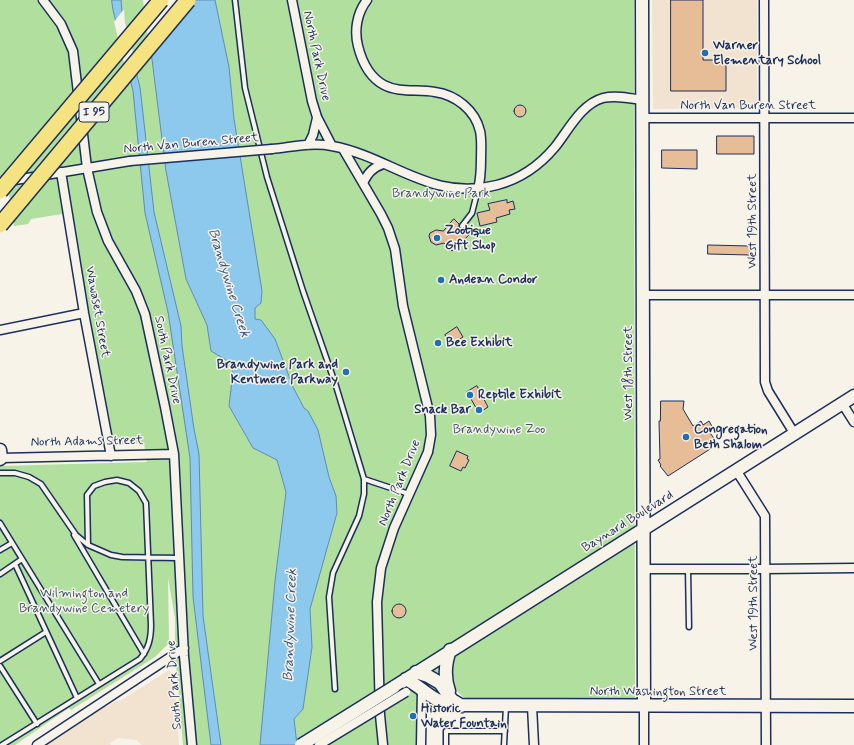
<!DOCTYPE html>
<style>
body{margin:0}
canvas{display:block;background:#f7f3e8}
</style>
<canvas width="854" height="745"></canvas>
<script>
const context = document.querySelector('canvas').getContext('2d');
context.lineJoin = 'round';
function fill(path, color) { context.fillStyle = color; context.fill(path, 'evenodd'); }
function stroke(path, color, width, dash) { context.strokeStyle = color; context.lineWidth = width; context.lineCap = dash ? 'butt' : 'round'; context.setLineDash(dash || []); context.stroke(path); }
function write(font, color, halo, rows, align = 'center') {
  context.font = font + ' Mynerve,sans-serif'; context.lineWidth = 3; context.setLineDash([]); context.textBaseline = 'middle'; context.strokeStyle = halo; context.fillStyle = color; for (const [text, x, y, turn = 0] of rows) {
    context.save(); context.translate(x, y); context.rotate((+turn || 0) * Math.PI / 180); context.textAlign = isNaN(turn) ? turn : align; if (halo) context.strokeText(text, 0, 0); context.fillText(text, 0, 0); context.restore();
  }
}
fill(new Path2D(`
 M652 0H757V108L653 109Z
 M169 670 174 677 179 745H142L136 740 118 738 110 743 111 745H43L102 707 106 706 107 707 117 700 118 702Z`), '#f2e3d0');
fill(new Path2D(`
 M0 0H145L166 171 186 279 207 325 211 351 226 360 234 372 229 406 253 448 277 460 286 492 275 581 260 745H183L175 654V618L168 578 169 643 155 657 71 710 69 708 15 745H0V466L147 462 144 443 110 445 68 213 31 219 28 224 14 226 7 182 0 183Z
 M215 0H634L635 699H469L463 697 457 691 416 712 417 745H297L294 719 303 709 312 647 310 609 337 513 329 477 304 409 293 387 275 339 255 319V308L262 291 234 119 229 67Z`), '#b0df9e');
const water = new Path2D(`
 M112 0H121L123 23 140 87 154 212 181 326 182 346 194 429 199 454 203 616 221 745H211L193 597 190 458 187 438 168 312 145 213 133 91 113 10Z
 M145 0H215L229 67 234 119 262 291 261 303 255 308V319L261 320 275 339 293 387 304 408 308 411 318 430 329 477 336 496 337 513 310 609 312 647 303 709 294 719 297 745H260L275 581 286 492 277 460 253 448 229 406 233 372 226 360 211 351 207 325 186 279 166 171Z`);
fill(water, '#8dc8ed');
stroke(water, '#5f8bb4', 1);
fill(new Path2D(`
 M143 0H187L149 47Z
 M124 9 125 23 136 63 127 75 114 22Z`), '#f7f3e8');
const building = new Path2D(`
 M671 0H703V60H726V91H671Z
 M514 111a6 6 0 1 1 12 0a6 6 0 1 1-12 0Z
 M717 136H754V154H717Z
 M662 150H697V169L662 168Z
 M507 200V203L513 201 515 209 509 210 510 214 496 218 497 222 480 226 477 213 490 210 488 204Z
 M454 219 459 224 460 228 465 229 470 234 452 251 444 243 436 245 431 242 429 236 430 233 436 230 443 231Z
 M708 245 750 246V255L708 254Z
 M457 327 463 337 451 345 445 335Z
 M477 386 488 407 479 413 467 392Z
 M661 401H684L683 409 693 426 701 421 703 425 709 421 713 428 708 430 718 444 668 476 660 466 661 465 658 460 660 459 659 421H660Z
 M457 451 468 456 467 459 469 460 465 468 463 467 461 471 450 466Z
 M392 611a7 7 0 1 1 14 0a7 7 0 1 1-14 0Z`);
fill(building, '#e7bd97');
stroke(building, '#1b2f5e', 1);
const lane = new Path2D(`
 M235 0 245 88 267 177 303 291 336 386 364 479V494L359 516 333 573 329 597 335 689
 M462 226 472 213 478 189
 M0 473H15L29 477 41 484 76 535 88 545 111 555 122 557 178 558
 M364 479 409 494
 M0 523 99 684
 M74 535 144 654
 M0 550 12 543
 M15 564 77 698
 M688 569 689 627
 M0 574 22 559
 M0 661 46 632
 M0 666 37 724
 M2 745 140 659C149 648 151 638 151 625L146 503 139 491 129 483 117 480 105 482 94 486 87 495 88 545
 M446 745V731H505
 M504 745 506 706`);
const street = new Path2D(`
 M43 0 61 24 73 51 87 168 97 212 108 241 136 291 145 314 165 407 174 454 184 656 192 745
 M292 0 312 101 317 117 332 146
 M367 0C357 13 354 30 358 46 362 62 369 77 384 85 399 93 418 89 435 92 456 95 475 110 480 131 482 140 481 150 481 159 481 169 481 178 478 189
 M764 0 765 382 768 391 794 433
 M642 118H854
 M308 145 313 135 317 118
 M272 149C292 147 312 142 332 146 392 157 430 202 497 185 520 179 540 165 555 147 568 131 581 104 603 98 615 95 630 98 642 100
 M343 149 381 214 388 228 395 249 403 306 430 416 431 435 428 452 394 528 381 568 377 602 380 715 383 745
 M61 172 84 313 111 456
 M9 181 130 161
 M363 183C368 173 372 168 383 164
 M642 295H854
 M0 330 84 313
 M842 403 854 422
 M1 458 174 454
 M736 470 765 516 766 745
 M643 569H765L854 568
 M532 706 534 745
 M644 706V745
 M37 745 184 648
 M421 745 422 688`);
const secondary = new Path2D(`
 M642 0 644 706
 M0 450 1 458 0 459
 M416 672 428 676 440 683 452 700 462 706
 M406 679C423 688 434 703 454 705L854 706
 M394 687 854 396
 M449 691C444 677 445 664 450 650`);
stroke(lane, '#1b2f5e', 7);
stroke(street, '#1b2f5e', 11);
stroke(secondary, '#1b2f5e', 15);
stroke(lane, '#f7f3e8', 4);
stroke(street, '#f7f3e8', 8);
stroke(secondary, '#f7f3e8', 12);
const streetBridge = new Path2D(`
 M130 161 272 149
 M319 745 406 692`);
const secondaryBridge = new Path2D(`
 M301 745 394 687`);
const highwayBridge = new Path2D(`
 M0 191 161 0
 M0 225 188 0`);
stroke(streetBridge, '#1b2f5e', 11, []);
stroke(secondaryBridge, '#1b2f5e', 15, []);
stroke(highwayBridge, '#1b2f5e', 18, []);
stroke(streetBridge, '#f7f3e8', 8);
stroke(secondaryBridge, '#f7f3e8', 12);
stroke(highwayBridge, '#f5e382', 15);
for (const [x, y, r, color] of [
 [705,53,4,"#1f6fb2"],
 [437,238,4,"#1f6fb2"],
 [441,280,4,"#1f6fb2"],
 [438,343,4,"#1f6fb2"],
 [346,372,4,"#1f6fb2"],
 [470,395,4,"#1f6fb2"],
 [479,410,4,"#1f6fb2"],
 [686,437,4,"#1f6fb2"],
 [413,716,4,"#1f6fb2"]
]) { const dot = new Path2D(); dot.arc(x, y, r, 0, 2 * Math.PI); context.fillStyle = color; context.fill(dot); stroke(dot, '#f7f3e8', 1.5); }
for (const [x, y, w] of [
 [94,112,30]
]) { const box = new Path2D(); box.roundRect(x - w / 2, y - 10, w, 20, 3); context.fillStyle = '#f7f3e8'; context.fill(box); stroke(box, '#1b2f5e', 1); }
write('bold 12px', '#1b2f5e', null, [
 ["I 95",94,112]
]);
write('bold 13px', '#1b2f5e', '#f7f3e8', [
 ["Warner",713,46],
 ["Elementary School",713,61],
 ["Zootique",445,231],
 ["Gift Shop",445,246],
 ["Andean Condor",449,280],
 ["Bee Exhibit",446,343],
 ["Brandywine Park and",338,365,"right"],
 ["Kentmere Parkway",338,380,"right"],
 ["Reptile Exhibit",478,395],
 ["Snack Bar",471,410,"right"],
 ["Congregation",694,430],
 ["Beth Shalom",694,445],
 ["Historic",421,709],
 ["Water Fountain",421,724]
], 'left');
write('13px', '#1b2f5e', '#f7f3e8', [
 ["North Park Drive",316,56,78],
 ["North Van Buren Street",748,106],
 ["North Van Buren Street",191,144,-5],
 ["West 19th Street",753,221,-90],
 ["Wawaset Street",97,312,80],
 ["South Park Drive",167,360,78],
 ["West 18th Street",629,373,-90],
 ["North Adams Street",87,442,-1],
 ["North Park Drive",400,483,-68],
 ["Baynard Boulevard",628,522,-32],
 ["West 19th Street",754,603,-90],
 ["South Park Drive",175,685,-94],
 ["North Washington Street",658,692]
]);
write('13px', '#39526b', '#f7f3e8', [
 ["Brandywine Park",441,194],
 ["Brandywine Zoo",499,430],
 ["Wilmington and",84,594],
 ["Brandywine Cemetery",84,609]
]);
write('italic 14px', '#385582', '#f7f3e8', [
 ["Brandywine Creek",228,283,73],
 ["Brandywine Creek",291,625,-88]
]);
</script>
